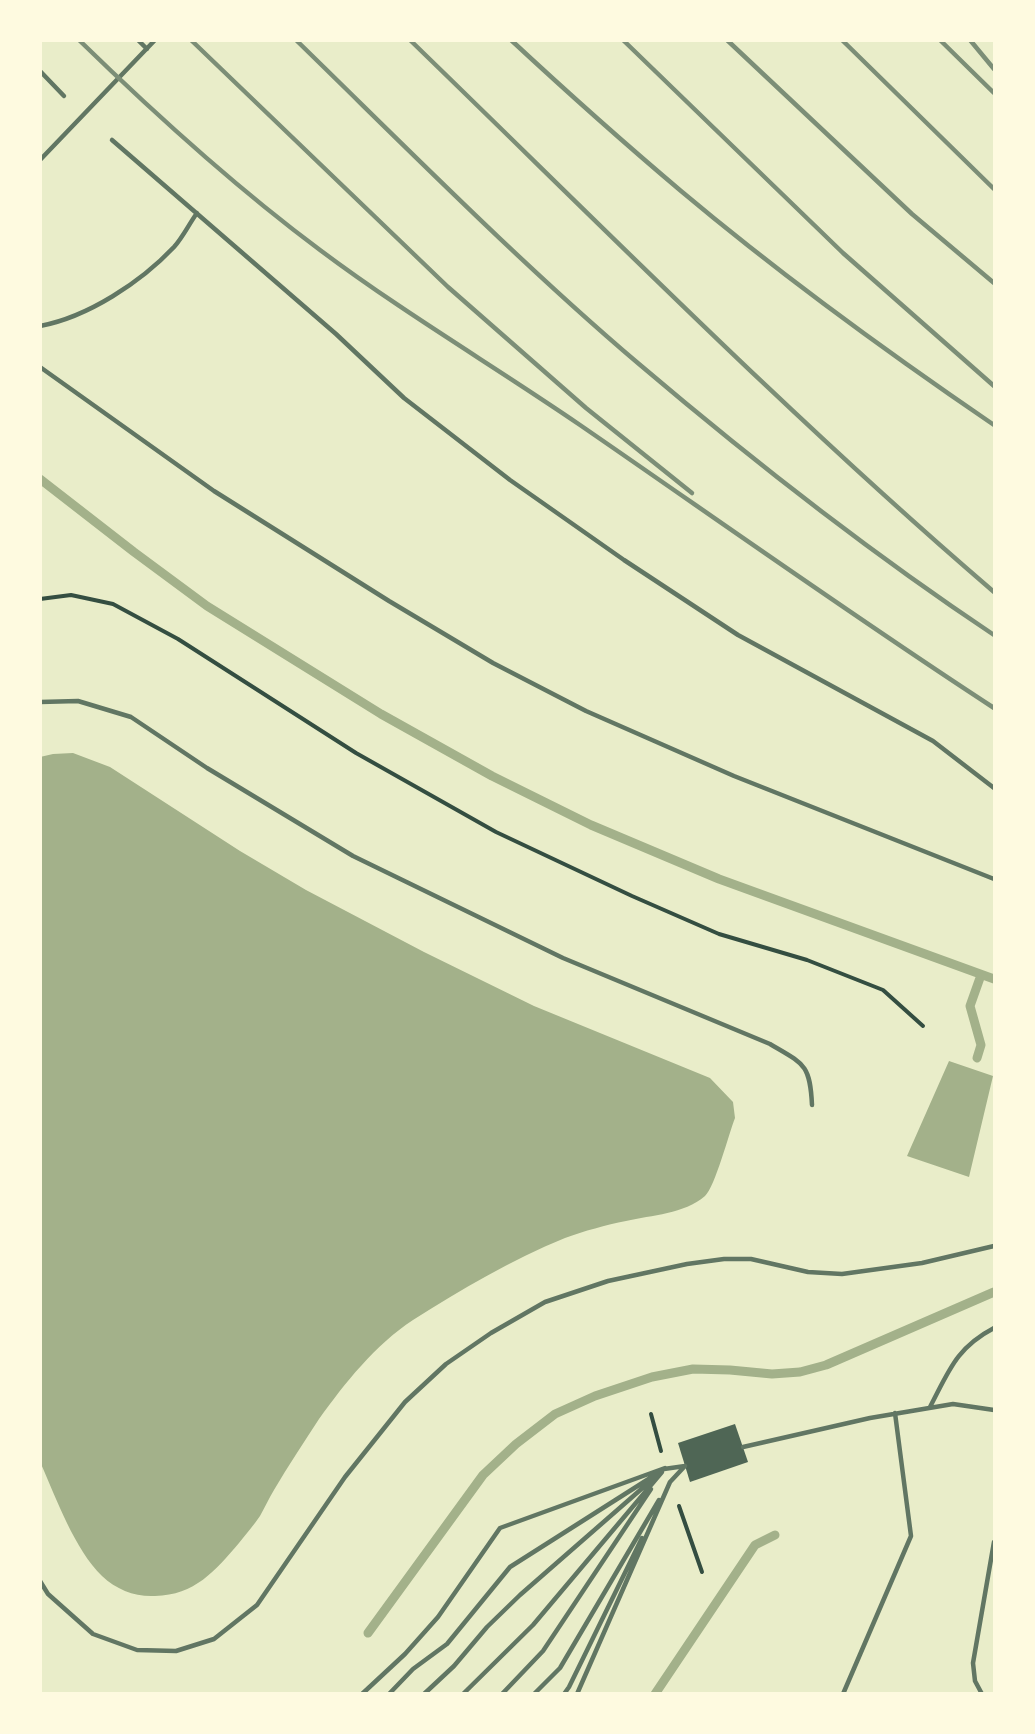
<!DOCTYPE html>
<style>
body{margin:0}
#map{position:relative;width:1035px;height:1734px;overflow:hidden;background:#e9edc9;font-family:"Varela Round",sans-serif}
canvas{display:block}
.frame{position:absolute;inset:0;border:42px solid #fefae0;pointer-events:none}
</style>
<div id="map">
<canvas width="1035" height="1734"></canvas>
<div class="frame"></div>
</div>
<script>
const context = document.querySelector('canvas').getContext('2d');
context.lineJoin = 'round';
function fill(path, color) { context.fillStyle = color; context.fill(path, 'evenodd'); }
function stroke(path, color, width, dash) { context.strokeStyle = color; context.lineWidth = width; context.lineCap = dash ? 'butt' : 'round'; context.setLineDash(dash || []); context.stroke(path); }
fill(new Path2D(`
 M73 753 110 767 240 851 306 890 424 952 534 1006 710 1078 733 1102 735 1118C729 1133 715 1187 705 1196 684 1214 652 1215 626 1221 606 1225 584 1231 565 1238 511 1260 462 1289 413 1320 375 1345 345 1383 319 1419 304 1442 288 1466 274 1490 269 1498 265 1507 260 1516 254 1525 246 1534 239 1543 215 1571 195 1595 155 1596 135 1597 117 1590 102 1576 75 1550 56 1498 41 1464L40 757 53 754Z
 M949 1061 993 1076 969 1177 907 1156Z`), '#a3b18a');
stroke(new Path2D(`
 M40 479 134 552 207 606 381 714 492 776 591 825 719 879 994 979
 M977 1058 981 1045 970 1006 981 975
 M368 1633 483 1475 516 1444 555 1414 595 1396 652 1377 693 1369 730 1370 772 1374 800 1372 826 1365 994 1292
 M655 1694 755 1545 775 1535`), '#a3b18a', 9);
fill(new Path2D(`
 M735 1424 748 1462 690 1482 678 1443Z`), '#4f6655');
stroke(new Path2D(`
 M40 599 71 595 113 604 178 639 356 753 496 832 632 896 719 934 807 960 883 990 923 1026
 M651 1414 661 1451
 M679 1506 702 1572`), '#344e41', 4);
stroke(new Path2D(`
 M138 40 147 49
 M40 71 64 96
 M112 140 336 334 404 398 510 480 624 560 738 635 933 741 994 788
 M40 160 155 40
 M40 326C88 317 141 282 174 247 183 237 189 224 197 213
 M40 367 214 491 389 601 493 663 586 711 734 776 994 879
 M40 702 78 701 131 717 207 768 353 856 563 958 770 1044C804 1064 810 1064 812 1105
 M930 1407C949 1371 956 1348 994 1328
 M743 1447 870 1418 953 1404 994 1410
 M664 1469 685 1466
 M40 1581 48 1594 93 1634 137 1650 176 1651 214 1639 257 1605 345 1477 405 1402 446 1364 491 1333 545 1302 608 1281 687 1264 724 1259H751L808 1272 842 1274 922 1263 994 1246
 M362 1694 405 1654 438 1617 500 1528 665 1468
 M389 1694 413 1669 447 1644 510 1567 658 1473
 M424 1694 454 1666 487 1627 520 1595 654 1478
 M463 1694 533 1625 662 1472
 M502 1694 543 1651 651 1489
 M534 1694 560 1668 659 1500
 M564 1694 569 1687 642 1538
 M577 1694 670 1482 685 1466
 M843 1694 911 1536 895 1413
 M982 1694 975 1681 973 1663 994 1542`), '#617663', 4.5);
stroke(new Path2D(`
 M79 40C156 115 234 186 320 250 404 313 494 366 580 425 718 520 854 617 994 708
 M191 40 448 287 586 408 692 493
 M296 40C409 150 519 262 639 364 752 460 871 553 994 635
 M410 40C603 227 791 418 994 592
 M511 40C567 92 623 142 681 191 781 275 887 352 994 425
 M623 40 843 253 994 386
 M727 40 912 214 994 283
 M842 40 994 189
 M940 40 994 93
 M970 40 994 69`), '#7c8e77', 4.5);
</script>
